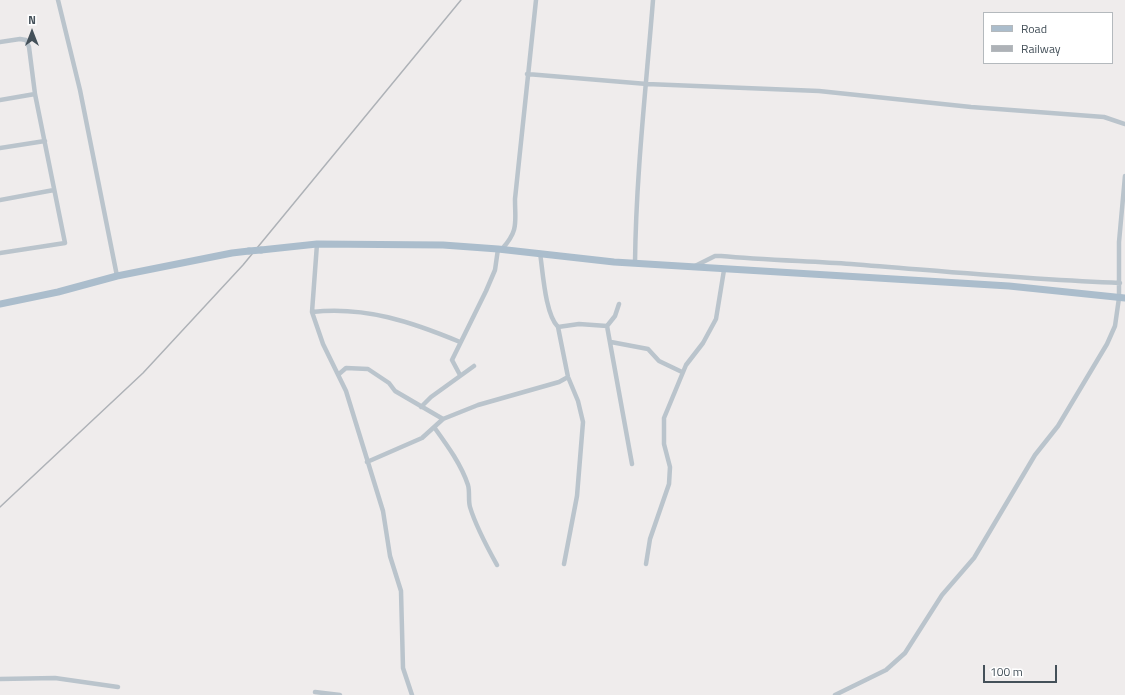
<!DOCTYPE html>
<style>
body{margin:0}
#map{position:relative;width:1125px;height:695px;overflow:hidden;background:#efecec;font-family:"Titillium Web",sans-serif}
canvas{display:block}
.legend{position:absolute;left:983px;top:12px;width:130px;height:52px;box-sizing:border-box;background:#fff;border:1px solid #b4b9bd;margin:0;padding:5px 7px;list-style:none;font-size:12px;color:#445059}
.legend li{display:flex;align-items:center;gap:8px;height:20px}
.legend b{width:20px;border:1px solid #b4b9bd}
.north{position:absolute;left:12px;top:12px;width:40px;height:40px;-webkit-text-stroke:3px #fff;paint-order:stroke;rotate:0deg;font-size:11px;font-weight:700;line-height:16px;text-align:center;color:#445059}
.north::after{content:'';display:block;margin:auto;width:14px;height:18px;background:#445059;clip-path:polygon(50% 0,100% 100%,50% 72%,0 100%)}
.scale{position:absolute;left:983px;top:665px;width:74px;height:18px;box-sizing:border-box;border:2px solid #445059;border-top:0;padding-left:5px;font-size:12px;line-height:14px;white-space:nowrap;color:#445059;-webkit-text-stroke:3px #fff;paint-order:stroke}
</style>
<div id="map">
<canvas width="1125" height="695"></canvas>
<ul class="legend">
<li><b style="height:5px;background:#abbdcc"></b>Road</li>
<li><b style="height:5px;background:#aeb2b7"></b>Railway</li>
</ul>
<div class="north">N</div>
<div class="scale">100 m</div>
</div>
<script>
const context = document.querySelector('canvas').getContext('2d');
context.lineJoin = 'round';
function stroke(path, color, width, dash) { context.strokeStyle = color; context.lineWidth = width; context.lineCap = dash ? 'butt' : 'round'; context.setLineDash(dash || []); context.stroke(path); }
stroke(new Path2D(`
 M58 0 80 90 117 276
 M0 42 20 39 26 40 29 47 35 94 65 243 0 253
 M527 74 647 84 819 91 971 107 1104 117 1125 124
 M0 100 35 94
 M0 148 45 141
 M0 200 54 190
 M317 244 312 312 323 344 346 391 383 511 390 556 401 591 403 668 412 695
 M502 249C519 230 515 223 515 199L536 0
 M540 253C543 272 545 314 558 327L568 377 578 401 583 422 577 496 564 564
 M635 263C636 175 646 88 653 0
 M695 266 715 256H721C764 260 808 261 851 264 941 271 1030 280 1120 283
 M619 304 615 316 607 326 632 464
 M312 312C365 306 412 322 460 342
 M558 327 579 324 607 326
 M611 342 648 349 659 361 682 372
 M339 374 346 368 368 369 389 383 395 391 443 419
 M460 375 452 360 486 291 495 270 498 249
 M421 407 431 397 474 366
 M434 427C447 445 461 464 468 485 470 492 468 500 470 507 476 527 487 547 497 565
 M367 462 422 438 443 419 478 405 559 382 568 377
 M646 564 650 539 669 484 670 467 664 444V418L686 365 703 343 716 319 724 270
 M0 679 55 678 118 687
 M315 692 340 695
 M835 695 886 670 905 653 942 595 974 558 1035 455 1058 426 1107 344 1115 326 1119 298V242L1125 176`), '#bac4cc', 4.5);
stroke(new Path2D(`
 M261 250 317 244 443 245 498 249 614 262 1009 286 1125 298
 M0 304 58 292 117 276 232 253 249 251`), '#abbdcc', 7);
stroke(new Path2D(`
 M0 507 143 373 243 265 461 0`), '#aeb2b7', 1.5);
stroke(new Path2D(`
 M249 251 261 250`), '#abbdcc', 7);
</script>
